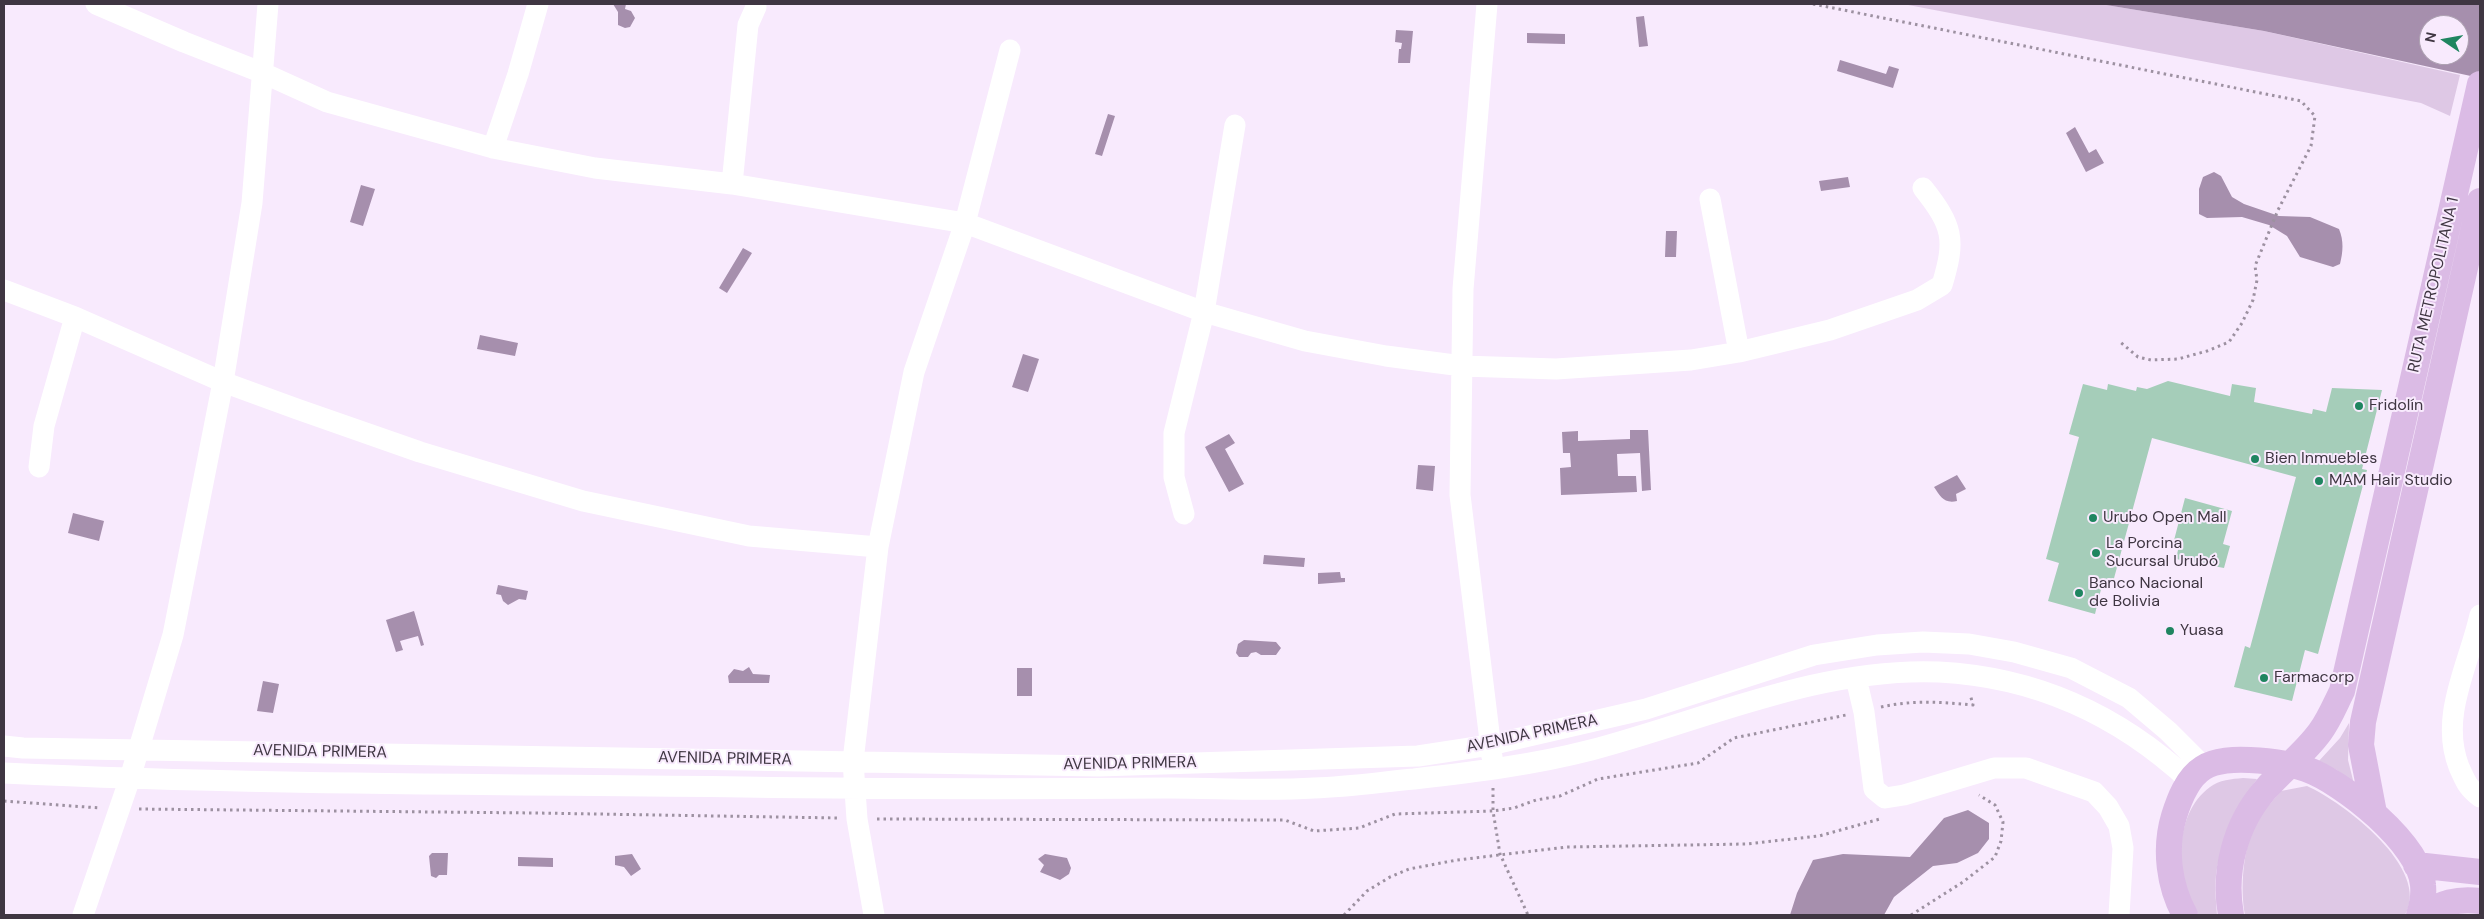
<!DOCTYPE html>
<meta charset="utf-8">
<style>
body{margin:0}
#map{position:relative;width:2484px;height:919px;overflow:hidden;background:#f8eafd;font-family:"DM Sans",sans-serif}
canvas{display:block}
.frame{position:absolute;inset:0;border:5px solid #3f3642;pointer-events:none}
.north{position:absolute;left:2419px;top:15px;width:50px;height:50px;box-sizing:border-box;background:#f8eafd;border:1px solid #aea2b2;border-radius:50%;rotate:282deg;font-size:14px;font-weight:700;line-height:20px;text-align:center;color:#3f3642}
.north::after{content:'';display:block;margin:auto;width:18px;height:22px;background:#1f8560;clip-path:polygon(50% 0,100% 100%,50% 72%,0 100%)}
</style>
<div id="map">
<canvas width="2484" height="919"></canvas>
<div class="frame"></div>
<div class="north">N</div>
</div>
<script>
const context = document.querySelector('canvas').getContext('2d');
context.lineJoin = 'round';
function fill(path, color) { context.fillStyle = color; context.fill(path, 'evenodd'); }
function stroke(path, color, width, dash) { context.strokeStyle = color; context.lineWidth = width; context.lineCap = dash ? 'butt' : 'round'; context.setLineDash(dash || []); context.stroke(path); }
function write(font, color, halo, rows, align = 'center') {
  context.font = font + ' "DM Sans",sans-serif'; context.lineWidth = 4; context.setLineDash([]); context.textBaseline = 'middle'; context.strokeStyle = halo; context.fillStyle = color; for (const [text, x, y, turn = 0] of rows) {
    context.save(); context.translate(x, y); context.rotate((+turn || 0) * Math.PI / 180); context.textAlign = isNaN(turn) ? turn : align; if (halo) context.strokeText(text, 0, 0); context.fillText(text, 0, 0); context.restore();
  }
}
fill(new Path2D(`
 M1903 4H2100L2264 31 2460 75 2450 116 2421 103Z
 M2349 723 2348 760 2354 784 2337 770 2318 762 2340 738Z
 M2243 778 2257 779C2241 802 2223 841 2217 868 2214 884 2216 900 2217 915H2199C2175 880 2172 815 2210 787 2219 780 2232 779 2243 778Z
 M2307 786C2343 802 2432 869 2405 915H2245C2240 888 2243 850 2255 824 2261 812 2273 801 2281 791Z`), '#dec8e5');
fill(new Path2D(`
 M613 4H626L625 9 631 11 635 18 630 27 625 28 618 25V12Z
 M2100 4H2480V78L2264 31ZM2429 25H2459V55H2429Z
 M1644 16 1648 46 1639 47 1636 17Z
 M1396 30 1413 31 1410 63H1398L1399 49H1401L1402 43 1395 42Z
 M1527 33 1565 34V44L1527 43Z
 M1840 60 1886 74 1889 66 1899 69 1893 88 1837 71Z
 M1108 114 1115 116 1102 156 1095 154Z
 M2075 127 2089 153 2096 149 2104 163 2086 172 2066 133Z
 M2214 172 2221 176 2232 197 2244 204 2279 216 2310 217 2339 229C2344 241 2343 252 2340 264L2333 267 2300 257 2287 236 2269 225 2242 217 2207 218 2199 214V189L2203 177Z
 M1848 177 1850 187 1821 191 1819 181Z
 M361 185 375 189 363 226 350 222Z
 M1666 231H1677L1676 257H1665Z
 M743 248 752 253 727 293 719 288Z
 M480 335 518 343 515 356 477 349Z
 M1023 354 1039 359 1028 392 1012 387Z
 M1630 430H1648L1651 490 1642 491 1640 453 1617 454 1618 476H1636L1637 492 1561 495 1560 468 1571 467 1570 453H1563L1562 432 1578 431V441L1630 439Z
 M1229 434 1235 443 1225 449 1244 484 1229 492 1205 447Z
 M1418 465 1435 466 1433 491 1416 489Z
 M1957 475 1966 489 1956 494 1957 501C1944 504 1940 496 1934 487Z
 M73 513 104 521 99 541 68 533Z
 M1264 555 1305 558 1304 567 1263 564Z
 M1340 572 1341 578H1345V582L1318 584V573Z
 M498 585 528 591 526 600 519 599 508 605 503 601 501 595 496 594Z
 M414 611 424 645 421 646 418 636 400 641 403 650 396 652 386 620Z
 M1244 640 1276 642 1281 648 1276 655H1261L1256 652 1251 653 1248 657H1239L1236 653 1238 644Z
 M749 667 753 674 770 675 769 683H729L728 676 734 669 743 671Z
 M1017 668H1032V696H1017Z
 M263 681 279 684 273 713 257 711Z
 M1968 810 1989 823V839L1978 853 1957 863 1933 866 1894 897 1884 915H1790L1797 893 1813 860 1843 854 1910 857 1944 818Z
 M432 853H448L447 875H439L436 878 431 876 429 856Z
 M632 854 641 869 631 876 624 867 615 865V856Z
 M1045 854 1067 858 1071 868 1069 874 1060 880 1040 872 1044 865 1038 859Z
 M518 857 553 858V867L518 866Z`), '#a68fad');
fill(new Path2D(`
 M2168 381 2230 396 2232 384 2256 388 2254 402 2312 414 2313 409 2326 412 2332 388 2382 390 2362 469 2367 470 2318 654 2305 650 2292 701 2234 687 2245 646 2250 648 2296 477 2152 438 2113 582 2102 585 2095 614 2048 601 2059 563 2046 559 2079 437 2069 434 2083 384 2107 390 2108 384 2136 391 2137 387 2147 389Z
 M2185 498 2232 511 2223 544 2230 546 2224 568 2176 559 2178 550 2172 548Z`), '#a5cdb9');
stroke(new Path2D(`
 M1813 4 2301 101 2315 116 2311 146 2278 210 2255 266 2257 280 2253 300 2242 323 2229 342 2207 351 2178 359 2151 360 2138 357 2119 341
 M1881 707C1912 700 1942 702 1973 705L1970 694
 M1493 788V811L1514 808 1536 800 1560 796 1598 779 1698 763 1734 738 1846 715
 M4 801 100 808
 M139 809 536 813 838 818
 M877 819 1285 820 1314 831 1359 828 1395 814 1493 811 1500 854 1528 915
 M1344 915 1367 891 1390 877 1409 869 1457 860 1567 847 1746 844 1819 836 1880 819
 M1911 915 1963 882 1995 857 2001 841 2003 822 1995 805 1979 795`), '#9d91a1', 3, [2.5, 4]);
stroke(new Path2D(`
 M96 4 184 42 263 73 327 102 493 148 595 168 732 184 965 223 1204 312 1305 341 1386 356 1462 366 1556 369 1691 360 1739 352 1830 330 1917 300 1942 285C1956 239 1953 226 1923 188
 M1487 4 1463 289 1460 495 1492 757
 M493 148 518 74 538 4
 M732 184 748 25 756 7
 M1710 199 1739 352
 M4 290 75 317 223 382 297 409 420 452 583 501 749 536 878 547
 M39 467 44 426 75 317
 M1184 514 1174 477V433L1204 312 1235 125
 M2480 615C2469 665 2439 716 2459 767 2466 782 2467 787 2480 797
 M1856 678 1864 712 1874 789 1885 798 1904 795 1994 768H2026L2094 792 2108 807 2119 826 2123 848 2119 915
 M4 746 23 748 1099 766 1418 756 1490 745 1646 709 1814 655 1877 645 1923 642 1969 644 2014 652 2071 668 2129 698 2168 731 2204 767
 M4 773C250 785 497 784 743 787 885 789 1027 789 1169 788 1217 788 1266 791 1314 788 1348 787 1381 782 1414 779 1474 772 1533 765 1591 750 1705 720 1819 667 1939 672 2037 677 2119 715 2190 781
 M83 915 130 778 173 635 223 382 252 203 268 4
 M874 915 857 819 853 761 878 547 914 372 965 223 1010 50`), '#fff', 21);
stroke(new Path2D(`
 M2374 813 2361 745 2363 722 2480 201
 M2416 865 2480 872
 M2185 915C2169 886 2164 849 2174 816 2179 800 2187 778 2203 768 2215 760 2236 759 2250 760 2269 761 2289 763 2306 769 2343 782 2420 844 2423 885 2424 895 2422 906 2419 915
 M2231 915C2223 872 2235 824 2265 790 2282 770 2304 754 2320 732 2329 720 2335 705 2342 691L2480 84
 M2422 915C2442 903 2457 898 2480 901`), '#dbbbe5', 26);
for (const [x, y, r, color] of [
 [2359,406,5,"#1f8560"],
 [2255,459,5,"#1f8560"],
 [2319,481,5,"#1f8560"],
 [2093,518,5,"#1f8560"],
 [2096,553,5,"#1f8560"],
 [2079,593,5,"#1f8560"],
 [2170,631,5,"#1f8560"],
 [2264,678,5,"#1f8560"]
]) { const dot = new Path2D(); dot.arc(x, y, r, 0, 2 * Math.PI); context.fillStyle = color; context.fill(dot); stroke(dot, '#f8eafd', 2); }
write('16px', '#3f3642', '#f8eafd', [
 ["RUTA METROPOLITANA 1",2434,285,-77],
 ["AVENIDA PRIMERA",1532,734,-12],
 ["AVENIDA PRIMERA",320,752,1],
 ["AVENIDA PRIMERA",725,759,1],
 ["AVENIDA PRIMERA",1130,764,-1]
]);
write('16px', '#3f3642', '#f8eafd', [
 ["Fridolín",2369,406],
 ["Bien Inmuebles",2265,459],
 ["MAM Hair Studio",2329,481],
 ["Urubo Open Mall",2103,518],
 ["La Porcina",2106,544],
 ["Sucursal Urubó",2106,562],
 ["Banco Nacional",2089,584],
 ["de Bolivia",2089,602],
 ["Yuasa",2180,631],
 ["Farmacorp",2274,678]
], 'left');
</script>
